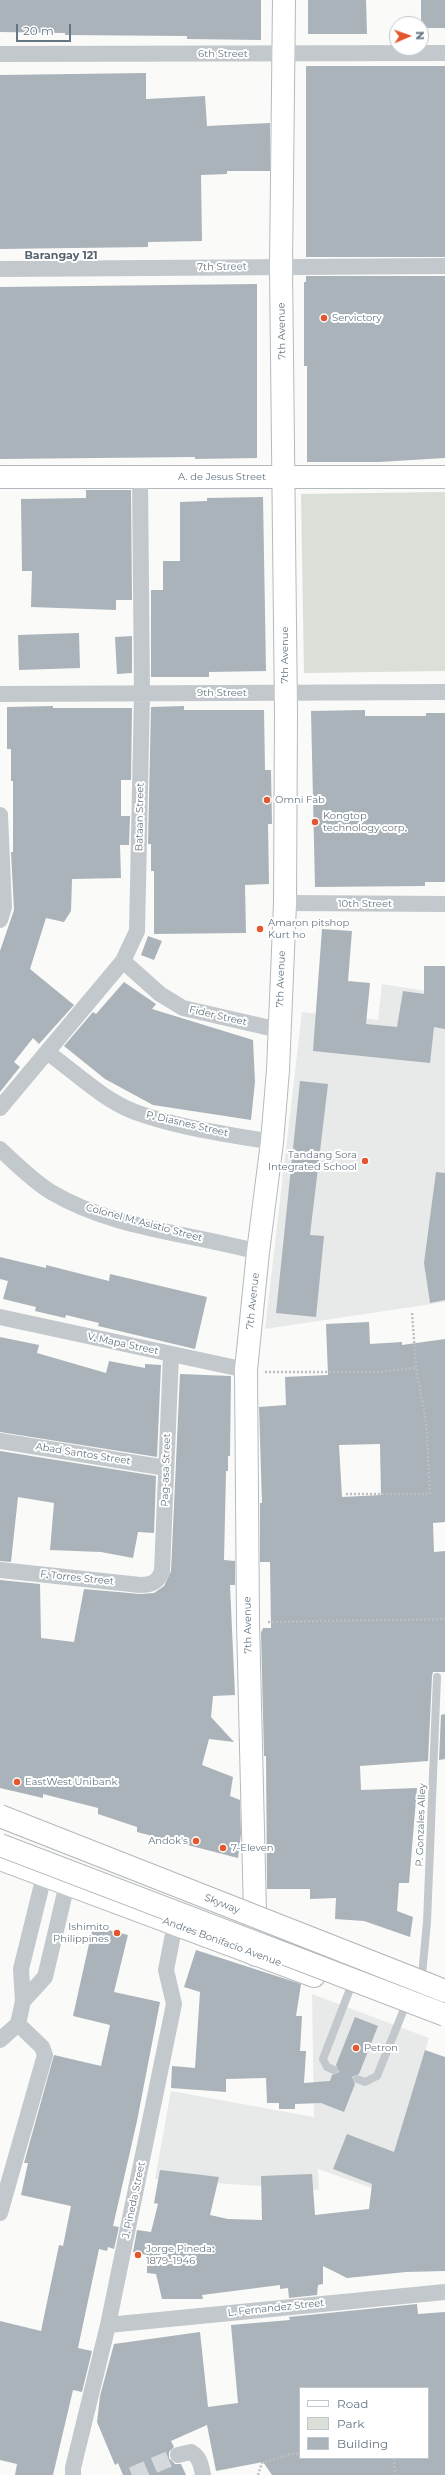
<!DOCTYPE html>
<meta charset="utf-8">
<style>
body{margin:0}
#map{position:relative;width:445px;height:2475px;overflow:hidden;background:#fafaf8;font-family:Montserrat,sans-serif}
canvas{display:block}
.legend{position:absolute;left:299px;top:2387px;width:130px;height:72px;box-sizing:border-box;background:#fff;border:1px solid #c1c8cd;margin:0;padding:5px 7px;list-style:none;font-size:12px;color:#657683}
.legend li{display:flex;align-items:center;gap:8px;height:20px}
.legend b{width:20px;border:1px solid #c1c8cd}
.north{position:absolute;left:389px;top:16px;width:40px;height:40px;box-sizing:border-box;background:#fff;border:1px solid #c1c8cd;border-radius:50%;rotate:88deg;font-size:11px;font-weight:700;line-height:16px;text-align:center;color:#657683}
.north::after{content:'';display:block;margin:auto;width:14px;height:18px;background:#e4572e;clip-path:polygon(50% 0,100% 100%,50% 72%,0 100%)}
.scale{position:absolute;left:16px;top:24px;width:55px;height:18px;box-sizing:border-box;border:2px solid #657683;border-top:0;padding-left:5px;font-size:12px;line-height:14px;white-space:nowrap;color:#657683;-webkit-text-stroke:3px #fff;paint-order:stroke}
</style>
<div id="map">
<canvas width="445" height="2475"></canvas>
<ul class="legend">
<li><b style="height:5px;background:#fff"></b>Road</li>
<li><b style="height:11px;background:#dadfd7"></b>Park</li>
<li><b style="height:11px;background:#aab3b9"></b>Building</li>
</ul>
<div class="north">N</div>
<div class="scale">20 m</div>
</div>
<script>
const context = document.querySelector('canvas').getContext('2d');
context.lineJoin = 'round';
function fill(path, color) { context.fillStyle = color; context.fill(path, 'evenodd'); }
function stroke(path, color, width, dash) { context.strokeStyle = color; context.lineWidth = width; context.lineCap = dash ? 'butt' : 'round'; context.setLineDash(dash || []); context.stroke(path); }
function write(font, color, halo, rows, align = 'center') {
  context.font = font + ' Montserrat,sans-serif'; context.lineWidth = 4; context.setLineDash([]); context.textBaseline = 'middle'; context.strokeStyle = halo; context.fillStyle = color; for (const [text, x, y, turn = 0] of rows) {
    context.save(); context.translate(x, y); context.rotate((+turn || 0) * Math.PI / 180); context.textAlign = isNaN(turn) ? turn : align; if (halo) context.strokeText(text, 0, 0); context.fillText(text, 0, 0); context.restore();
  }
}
fill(new Path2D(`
 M382 984 445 994V1302L265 1329 302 1012 378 1020Z
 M312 1994 429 2038 383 2192 318 2169 319 2190 155 2179 171 2091 314 2117Z`), '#e8e9e9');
fill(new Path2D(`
 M445 492V671L304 673 301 494Z`), '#dadfd7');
fill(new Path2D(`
 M0 0H261V40L187 39V36L65 35V33L0 32Z
 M308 0H366L367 34H308Z
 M421 0H445V28H421Z
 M306 66H445V257H306Z
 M146 73V99L205 96 207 126 270 123V171H227V174L201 175 202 241 148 242V247L0 249V75Z
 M306 276H445V458L379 462H307V366H304V282H306Z
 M257 284V458L195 459V457L0 459V287Z
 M86 490H131L132 600H116V610L31 607 32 571H22L21 499 86 498Z
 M263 497 266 671 209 672V677H151V590H163V561H180V502L207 501V498Z
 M79 633 80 668 19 670 18 635Z
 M132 636V673L117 674 115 637Z
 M53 706V708H132L131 780H121V816H130L129 845H120L121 878 72 879 71 911 64 922 46 918 30 969 74 1005 39 1044 33 1038 14 1062 20 1067 0 1092V951L14 910 11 852H13V781H11V749H7V707Z
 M184 706V710H264L265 770H271L272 824H268L269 884 245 885 246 933 154 934V871H151V844H148L151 707Z
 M365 710V716H426V713H445V882H425V886L315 887 311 711Z
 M322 929 352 931 348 981 370 983 366 1024 397 1027 403 991 424 994V966H445V1029L434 1027 430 1063 313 1051Z
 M148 936 162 941 154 960 141 955Z
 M124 982 156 1004 152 1009 253 1040 255 1082 251 1120 153 1105 105 1079 64 1046 93 1012 96 1014Z
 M300 1081 328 1084 310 1235 324 1236 316 1317 276 1313Z
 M436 1172 445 1173V1300L430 1303 424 1263Z
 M0 1257 46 1268V1265L109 1281 110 1274 207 1297 195 1349 98 1326 99 1323 66 1315 65 1318 35 1311 36 1307 3 1299 8 1281 0 1279Z
 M369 1322 370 1344 402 1342V1345L445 1339V1522L433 1523 434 1552 445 1551V1672H433L432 1676 428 1761 360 1766 361 1790 417 1788 409 1883H399L397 1911 413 1917 410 1937 364 1921 335 1919 336 1898 310 1899V1889H267L266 1756H264L261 1633 263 1628H271L270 1562H260V1503H262L259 1407 286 1405 285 1377 328 1375 326 1324ZM380 1444 381 1495 342 1497 339 1445Z
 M0 1337 39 1345 37 1353 106 1373 109 1361 145 1368V1364L161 1365 157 1457 0 1432Z
 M180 1374 231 1376 230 1456H228V1471H226L224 1560 235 1561V1585H230L235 1695 213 1696 211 1717 234 1742 209 1739 202 1765 233 1777 230 1796 240 1800 241 1834 238 1858 137 1832V1827L98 1814V1808L43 1794V1798L0 1788V1580L40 1584 41 1638 74 1642 84 1589 140 1594 154 1593 164 1586 171 1571Z
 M0 1451 156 1476 154 1533 138 1532 133 1558 101 1552 50 1550 54 1503 18 1497 11 1562 0 1561Z
 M445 1714V1759L439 1760 441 1715Z
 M93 1926 128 1935 114 1992 160 2002 137 2121 113 2226 119 2227 114 2249 108 2247 107 2251 99 2249 78 2348 92 2351 82 2392 73 2390 53 2475H15L17 2464 0 2460V2321L41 2331 59 2245 63 2246 71 2206 21 2195 28 2163H24L54 2055 101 2066 110 2025 73 2016Z
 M196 1950 301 1984 296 2016H302L300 2051H306L304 2083 330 2081 332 2075 339 2072 336 2065 355 2017 378 2026 359 2074 352 2077 355 2084 344 2112 321 2103 295 2104V2109H279V2103H267L266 2078 226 2079V2092L171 2088 172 2066 195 2068 200 1992 184 1987Z
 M425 2050 445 2057V2271L406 2272 347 2278 323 2266V2284L318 2285 317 2295 289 2298 288 2288 280 2289V2285L202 2295 203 2299H162L156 2274 147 2273V2255L133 2252 137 2230 151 2232 158 2204 154 2203 160 2170 219 2177 210 2215 228 2219 262 2220 261 2176 312 2174 315 2215 369 2209 372 2184 333 2169 347 2134 394 2152Z
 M417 2304 418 2314 445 2312V2475H272L263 2462 216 2471 207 2425 171 2441 174 2447 169 2452V2458L175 2464H181L186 2475H123L118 2463 115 2465 97 2422 100 2396 114 2344 200 2332 208 2407 238 2403 231 2325 290 2320 289 2317ZM300 2388H428V2458H300Z`), '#aab3b9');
stroke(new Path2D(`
 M132 2475 178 2455`), '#d5d9db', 16, [16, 8]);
const secondary = new Path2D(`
 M0 477H445
 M256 1955 248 1622 246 1370 258 1252 272 1142 278 1070 285 903 286 714 281 267 284 0`);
const primary = new Path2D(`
 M0 1859 314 1976`);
stroke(secondary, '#b3babf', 24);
stroke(primary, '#b5babe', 24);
stroke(new Path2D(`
 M265 1372H378L416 1368
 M346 1494H430L426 1421 416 1368 412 1312
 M268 1622 445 1619
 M394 2458 395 2475
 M258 2475 262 2463 291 2454H300`), '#bbbfc2', 2.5, [2, 2]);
stroke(new Path2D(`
 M422 1975 427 1922 437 1677
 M334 2070 327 2067 323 2059 350 1989
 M357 2079 365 2082 377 2076 404 2009`), '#c3c8cc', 8);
stroke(new Path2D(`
 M0 54 445 53
 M0 269 445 266
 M0 694 445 692
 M0 815 4 907 0 920
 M285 903 445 904
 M123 961 160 994 183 1008 279 1030
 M47 1052C75 1072 103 1100 135 1112 179 1128 227 1134 272 1142
 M0 1108 123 961 137 931 142 694 140 477
 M0 1149C16 1164 33 1181 51 1192 113 1229 190 1233 258 1252
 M0 1317 246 1370
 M0 1441 166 1468
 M0 1570 140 1585C152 1585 158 1582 162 1571L171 1355
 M23 2001 45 1977 67 1884
 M0 2040 18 2024 23 2001 21 1969 44 1876
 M0 2213 45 2055 42 2047 18 2024
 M108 2325 445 2292
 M178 2455 191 2452C200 2457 201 2465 203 2475
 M73 2475V2468L108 2325 174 2004 166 1970 175 1924`), '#c3c8cc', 16);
stroke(secondary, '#fff', 22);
stroke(primary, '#fff', 22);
const motorwayBridge = new Path2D(`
 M0 1816 445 1991
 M0 1845 445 2015`);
stroke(motorwayBridge, '#b4b9bd', 24, []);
stroke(motorwayBridge, '#fff', 22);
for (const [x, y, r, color] of [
 [324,318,4,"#e4572e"],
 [267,800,4,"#e4572e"],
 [315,822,4,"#e4572e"],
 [260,929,4,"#e4572e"],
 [365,1161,4,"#e4572e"],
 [17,1782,4,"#e4572e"],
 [196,1841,4,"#e4572e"],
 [223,1848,4,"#e4572e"],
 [117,1933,4,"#e4572e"],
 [356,2048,4,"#e4572e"],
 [138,2255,4,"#e4572e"]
]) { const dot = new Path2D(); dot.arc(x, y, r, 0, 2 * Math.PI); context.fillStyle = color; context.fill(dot); stroke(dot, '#fff', 1.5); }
write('10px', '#657683', '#fff', [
 ["6th Street",223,54],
 ["7th Street",222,267,-1],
 ["7th Avenue",282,331,-91],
 ["A. de Jesus Street",222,477],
 ["7th Avenue",285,655,-90],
 ["9th Street",222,693],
 ["Bataan Street",140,817,-89],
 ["10th Street",365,904],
 ["7th Avenue",281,979,-88],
 ["Fider Street",218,1016,13],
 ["P. Diasnes Street",187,1124,13],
 ["Colonel M. Asistio Street",144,1223,15],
 ["7th Avenue",253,1301,-84],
 ["V. Mapa Street",123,1344,12],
 ["Abad Santos Street",83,1454,9],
 ["Pag-asa Street",166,1470,-88],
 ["F. Torres Street",77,1578,6],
 ["7th Avenue",248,1625,-91],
 ["P. Gonzales Alley",421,1825,-88],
 ["Skyway",222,1904,21],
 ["Andres Bonifacio Avenue",222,1942,20],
 ["J. Pineda Street",134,2200,-78],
 ["L. Fernandez Street",276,2308,-6]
]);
write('10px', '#657683', '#fff', [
 ["Servictory",332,318],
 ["Omni Fab",275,800],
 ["Kongtop",323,816],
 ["technology corp.",323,828],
 ["Amaron pitshop",268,923],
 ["Kurt ho",268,935],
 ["Tandang Sora",357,1155,"right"],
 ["Integrated School",357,1167,"right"],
 ["EastWest Unibank",25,1782],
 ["Andok's",188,1841,"right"],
 ["7-Eleven",231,1848],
 ["Ishimito",109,1927,"right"],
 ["Philippines",109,1939,"right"],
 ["Petron",364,2048],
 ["Jorge Pineda:",146,2249],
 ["1879–1946",146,2261]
], 'left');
write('bold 11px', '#57646e', '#fff', [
 ["Barangay 121",61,256]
]);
</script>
